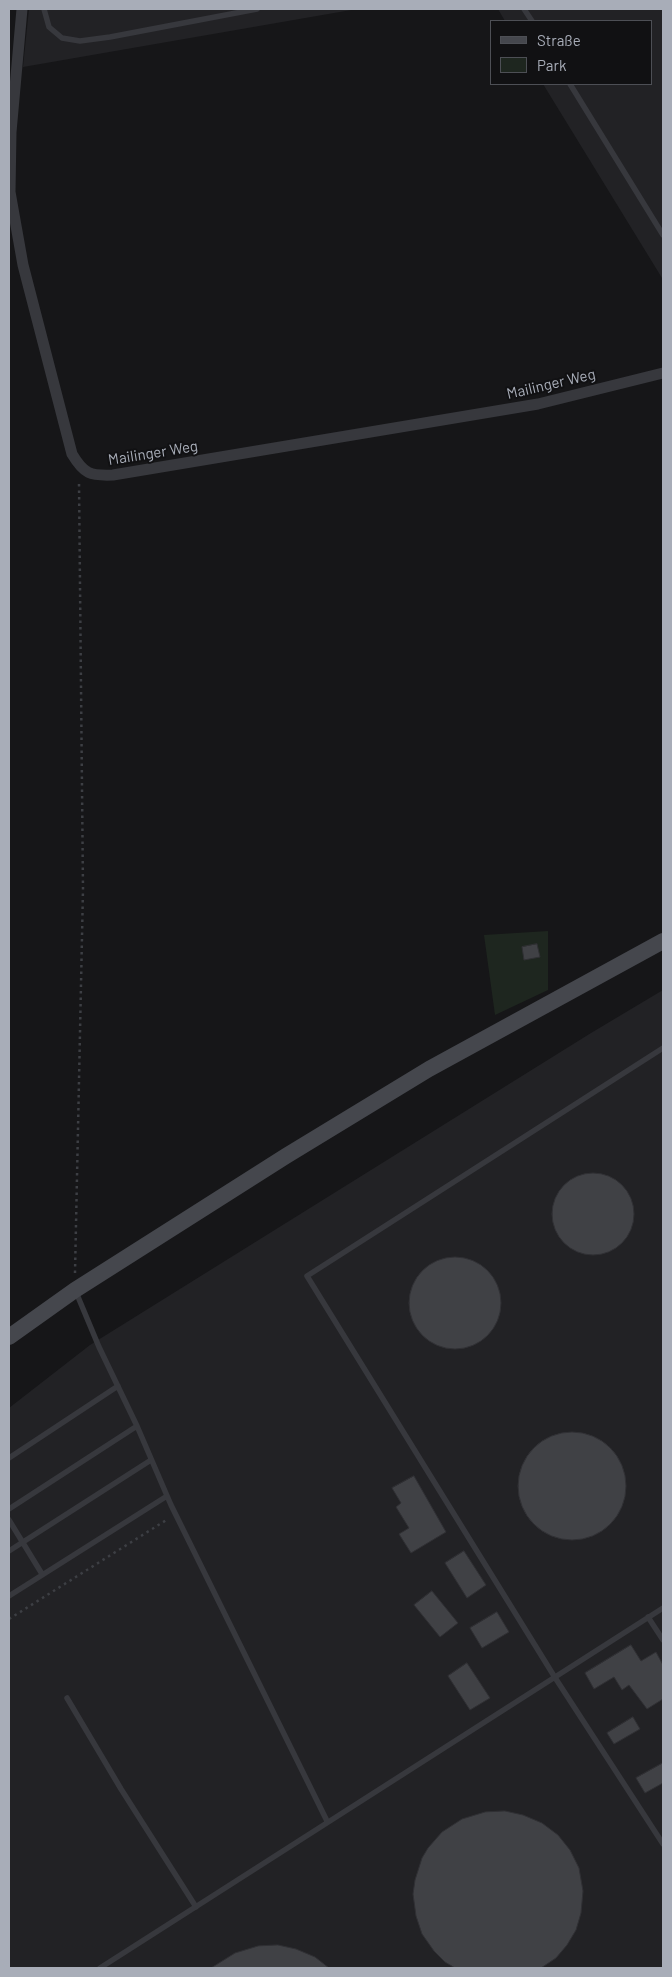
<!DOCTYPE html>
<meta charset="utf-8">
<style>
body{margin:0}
#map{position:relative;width:672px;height:1977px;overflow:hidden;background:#161618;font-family:Barlow,sans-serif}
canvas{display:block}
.frame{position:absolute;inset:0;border:10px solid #a8adb8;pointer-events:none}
.legend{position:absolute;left:490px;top:20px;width:162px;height:65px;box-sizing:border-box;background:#111113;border:1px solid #4d4f55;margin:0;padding:6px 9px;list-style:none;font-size:15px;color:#a8adb8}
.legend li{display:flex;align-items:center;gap:10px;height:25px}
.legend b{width:25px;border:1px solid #4d4f55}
</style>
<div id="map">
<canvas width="672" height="1977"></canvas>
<div class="frame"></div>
<ul class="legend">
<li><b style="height:6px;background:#45474d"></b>Straße</li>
<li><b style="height:14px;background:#1e261f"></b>Park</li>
</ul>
</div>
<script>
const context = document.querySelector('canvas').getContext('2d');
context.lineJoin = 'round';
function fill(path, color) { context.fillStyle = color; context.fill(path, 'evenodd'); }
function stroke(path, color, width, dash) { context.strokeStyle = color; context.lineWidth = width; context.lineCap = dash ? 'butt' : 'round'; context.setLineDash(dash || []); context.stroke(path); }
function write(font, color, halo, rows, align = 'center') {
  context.font = font + ' Barlow,sans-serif'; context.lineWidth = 4; context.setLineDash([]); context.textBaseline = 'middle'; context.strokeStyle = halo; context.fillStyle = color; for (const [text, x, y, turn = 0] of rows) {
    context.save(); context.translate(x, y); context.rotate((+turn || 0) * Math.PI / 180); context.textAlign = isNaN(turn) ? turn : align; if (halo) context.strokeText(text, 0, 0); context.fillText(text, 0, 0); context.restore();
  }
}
fill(new Path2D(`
 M29 9H357L23 67Z
 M498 9H663V284L662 278 543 84H651V21H505Z
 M663 990V1968H9V1408L90 1345 591 1033Z`), '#222225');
fill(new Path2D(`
 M548 931V990L495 1015 484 935Z`), '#1e261f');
const building = new Path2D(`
 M537 944 540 957 524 960 522 947Z
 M552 1214a41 41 0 1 1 82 0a41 41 0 1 1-82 0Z
 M409 1303a46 46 0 1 1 92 0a46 46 0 1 1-92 0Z
 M518 1486a54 54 0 1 1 108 0a54 54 0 1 1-108 0Z
 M414 1476 446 1532 411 1553 399 1534 409 1528 396 1507 401 1503 392 1488Z
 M464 1551 486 1585 467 1598 445 1563Z
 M432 1591 458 1623 440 1637 414 1605Z
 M497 1612 509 1632 482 1648 470 1628Z
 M631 1645 641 1661 656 1652 663 1665V1699L647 1709 629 1685 622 1690 614 1677 594 1689 585 1673Z
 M467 1663 490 1698 470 1710 448 1676Z
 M633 1717 640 1729 614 1744 607 1733Z
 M663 1763V1783L645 1793 636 1778Z
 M505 1811 523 1815 542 1823 558 1835 570 1850 579 1868 583 1891 581 1913 576 1930 567 1945 556 1958 541 1968H455L445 1962 434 1951 422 1934 416 1916 413 1894 415 1880 422 1858 428 1848 442 1832 462 1819 485 1812Z
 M278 1945 296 1949 315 1957 329 1968H211L235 1953 258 1946Z`);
fill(building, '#404145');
stroke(building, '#303034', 1);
stroke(new Path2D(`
 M75 1273 83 889 79 482
 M9 1619 168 1519`), '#3d3f44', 2.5, [2.5, 4]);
stroke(new Path2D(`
 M44 9 49 27 62 38 80 41 110 37 257 9
 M524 9 532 21
 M570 84 663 235
 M663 1048 307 1276 554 1676 663 1844
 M76 1292 99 1347 137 1426 171 1505 327 1821
 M9 1458 118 1386
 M9 1509 137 1426
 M9 1520 42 1574
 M9 1551 151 1460
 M9 1596 167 1496
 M648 1617 663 1640
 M67 1698 121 1789 196 1907
 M100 1968 663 1608`), '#37383d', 5.5);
stroke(new Path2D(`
 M22 9 11 132 10 192 23 265 72 454C84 474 90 476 113 475L538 404 663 373`), '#37383d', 11);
stroke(new Path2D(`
 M9 1337 75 1290 286 1156 429 1069 663 941`), '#45474d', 16);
write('15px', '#a8adb8', '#111113', [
 ["Mailinger Weg",551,384,-13],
 ["Mailinger Weg",153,453,-9]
]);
</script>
